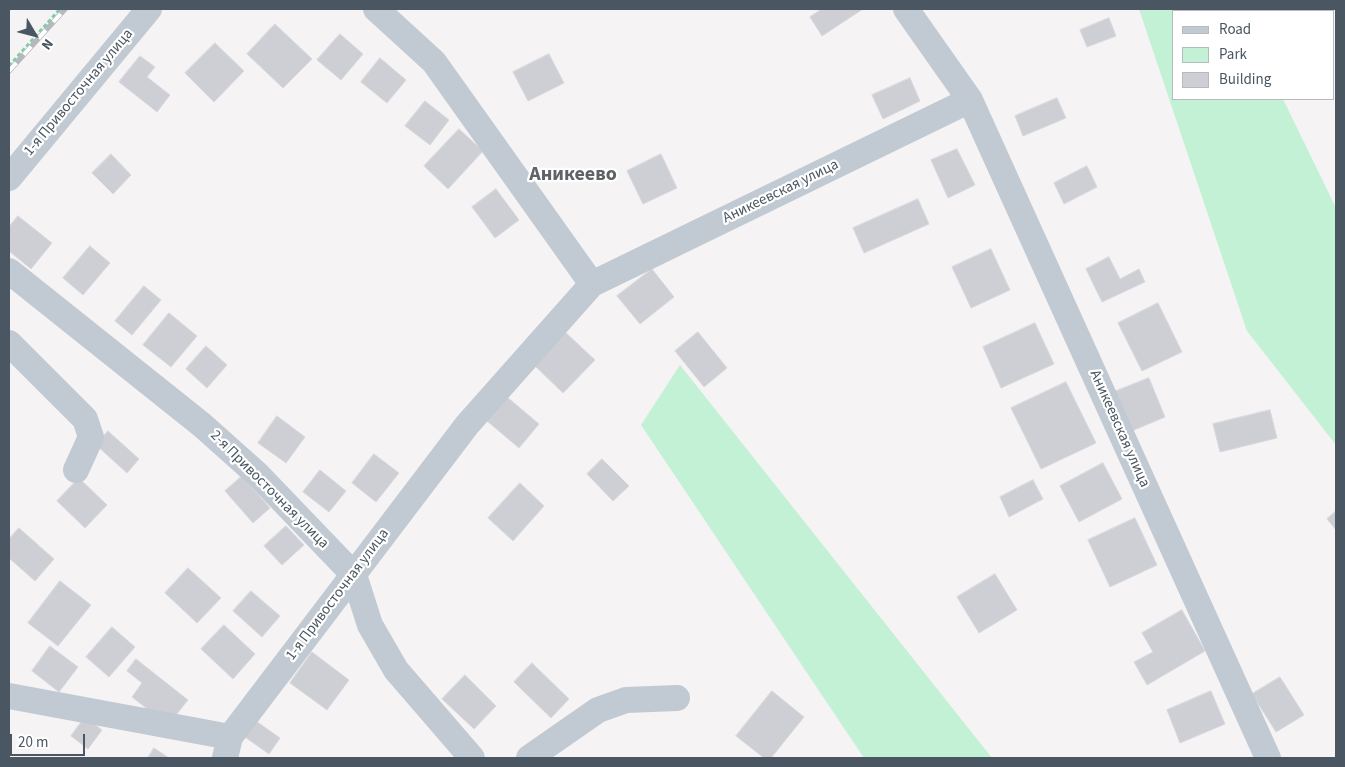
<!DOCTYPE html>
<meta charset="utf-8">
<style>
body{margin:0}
#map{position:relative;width:1345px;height:767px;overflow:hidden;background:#f5f3f3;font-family:"Source Sans 3",sans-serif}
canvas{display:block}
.frame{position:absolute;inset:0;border:10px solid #4a5661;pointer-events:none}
.legend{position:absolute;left:1172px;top:10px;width:162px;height:90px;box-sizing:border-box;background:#fff;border:1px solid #b7bbc0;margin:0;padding:6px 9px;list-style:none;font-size:15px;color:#4a5661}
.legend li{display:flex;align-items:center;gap:10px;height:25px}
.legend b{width:25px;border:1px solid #b7bbc0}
.north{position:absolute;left:10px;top:10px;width:50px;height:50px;-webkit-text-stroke:4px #fff;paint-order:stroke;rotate:127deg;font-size:14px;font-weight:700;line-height:20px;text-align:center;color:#4a5661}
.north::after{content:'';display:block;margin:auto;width:18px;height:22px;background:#4a5661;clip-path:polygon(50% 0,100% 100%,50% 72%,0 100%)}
.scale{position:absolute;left:10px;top:734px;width:75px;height:22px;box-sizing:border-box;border:2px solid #4a5661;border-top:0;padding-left:6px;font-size:15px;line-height:18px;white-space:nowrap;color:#4a5661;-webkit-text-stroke:4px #fff;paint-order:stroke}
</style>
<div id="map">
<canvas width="1345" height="767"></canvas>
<div class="frame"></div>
<ul class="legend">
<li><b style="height:6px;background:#c1cad2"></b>Road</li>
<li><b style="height:14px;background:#c3f1d5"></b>Park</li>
<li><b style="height:14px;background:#cdcfd5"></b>Building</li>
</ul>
<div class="north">N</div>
<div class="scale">20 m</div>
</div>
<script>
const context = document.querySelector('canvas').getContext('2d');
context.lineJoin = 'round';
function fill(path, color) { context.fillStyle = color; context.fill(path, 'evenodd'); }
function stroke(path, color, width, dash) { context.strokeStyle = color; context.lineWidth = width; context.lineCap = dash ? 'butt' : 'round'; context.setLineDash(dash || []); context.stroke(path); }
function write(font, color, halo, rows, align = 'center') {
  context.font = font + ' "Source Sans 3",sans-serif'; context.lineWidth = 4.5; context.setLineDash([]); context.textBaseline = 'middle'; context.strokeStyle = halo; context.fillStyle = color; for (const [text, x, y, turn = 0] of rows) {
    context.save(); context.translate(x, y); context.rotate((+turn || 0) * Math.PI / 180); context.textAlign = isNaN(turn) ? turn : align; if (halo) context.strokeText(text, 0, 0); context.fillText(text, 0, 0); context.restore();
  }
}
fill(new Path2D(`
 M1139 9H1239L1241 11H1174V99H1283L1336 208V445L1247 331Z
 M680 365 992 758H864L641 425Z`), '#c3f1d5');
const building = new Path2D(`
 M822 9H863L822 36 810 17Z
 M1109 18 1116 36 1087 47 1080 30Z
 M275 24 312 59 283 88 247 54Z
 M340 34 363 54 341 80 317 60Z
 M215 43 244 71 214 102 185 73Z
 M549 54 564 83 528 101 513 72Z
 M140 56 155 67 147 77 170 95 157 112 119 82Z
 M380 58 406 80 387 103 361 82Z
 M910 78 920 101 883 119 872 95Z
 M1057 98 1066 118 1023 136 1015 116Z
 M425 101 449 120 430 145 405 126Z
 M459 129 483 151 448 189 424 166Z
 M957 149 975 185 948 198 931 160Z
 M111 154 131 175 113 194 92 173Z
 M661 154 677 188 643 204 627 171Z
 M1087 166 1097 187 1064 204 1054 183Z
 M496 189 519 220 495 238 472 207Z
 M918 199 929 224 864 253 853 228Z
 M18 216 52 243 31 269 9 251V227Z
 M90 246 110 263 83 295 63 278Z
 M991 249 1010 290 971 308 952 267Z
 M1109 257 1120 279 1139 269 1145 282 1102 302 1086 269Z
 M652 269 674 297 640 324 617 296Z
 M144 286 161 300 132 335 115 321Z
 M1158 303 1182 352 1142 371 1118 323Z
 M169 313 197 336 171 367 143 345Z
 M1035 323 1054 364 1001 388 983 347Z
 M564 331 595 360 563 393 532 363Z
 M698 332 727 368 704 387 675 351Z
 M206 346 227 365 207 388 186 369Z
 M1149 378 1165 417 1127 433 1111 393Z
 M1066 382 1096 443 1041 469 1011 408Z
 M507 397 539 424 519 448 487 421Z
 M1270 410 1277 438 1220 452 1213 424Z
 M277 416 305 437 286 463 258 443Z
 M108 431 139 459 127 473 96 445Z
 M374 454 399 473 376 502 352 483Z
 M602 459 629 486 613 501 587 474Z
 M1103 463 1122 499 1079 522 1060 486Z
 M320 470 346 491 329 512 303 492Z
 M242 476 270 508 253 523 225 491Z
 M79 478 107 505 85 528 57 501Z
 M1033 480 1043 499 1009 517 1000 497Z
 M520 483 544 506 513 541 488 518Z
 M1336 511V530L1327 519Z
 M1135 518 1157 565 1110 587 1088 540Z
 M286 526 304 545 282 565 264 546Z
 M19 528 54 559 35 581 9 558V539Z
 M188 568 221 598 197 623 165 593Z
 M995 574 1017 610 979 633 957 597Z
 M60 581 91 605 58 646 28 623Z
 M251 591 280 616 262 637 233 611Z
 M1182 610 1205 651 1147 685 1134 662 1153 652 1142 633Z
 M224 625 255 654 233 679 201 649Z
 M112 627 135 647 109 677 86 657Z
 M50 646 78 667 59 692 32 671Z
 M312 652 349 680 327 710 290 683Z
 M136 659 188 700 168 725 132 697 142 683 127 671Z
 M532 663 569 699 551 718 514 682Z
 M465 675 496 706 474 729 442 699Z
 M1280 677 1304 715 1276 732 1252 694Z
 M772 691 804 717 771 758H764L736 736Z
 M1211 691 1225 724 1180 743 1167 710Z
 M85 717 102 730 88 749 71 736Z
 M253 719 280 738 269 754 242 735Z
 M154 748 169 758H148Z`);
fill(building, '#cdcfd5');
stroke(building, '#d7d9de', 1);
stroke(new Path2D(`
 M9 66 60 9`), '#7ad0a6', 3, [4, 2.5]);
stroke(new Path2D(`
 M376 9 434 62 592 284
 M906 9 970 100 1268 758
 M9 178 149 9
 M9 271 202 425 258 475 354 575 370 625 396 670 472 758
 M9 343 85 419 91 437 76 470
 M9 696 230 737
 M225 758 230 737 467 425 592 284 970 100
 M529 758 598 710 626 700 677 698`), '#c1cad2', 26);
const rail = new Path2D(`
 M9 71 65 9`);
stroke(rail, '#b5b8bd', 5.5);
stroke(rail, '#fff', 4, [11]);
write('15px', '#4a5661', '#fff', [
 ["1-я Привосточная улица",79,93,-50],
 ["Аникеевская улица",781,192,-26],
 ["Аникеевская улица",1119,429,66],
 ["2-я Привосточная улица",269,490,45],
 ["1-я Привосточная улица",338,595,-53]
]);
write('bold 20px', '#5f6368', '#fff', [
 ["Аникеево",573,176]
]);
</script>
